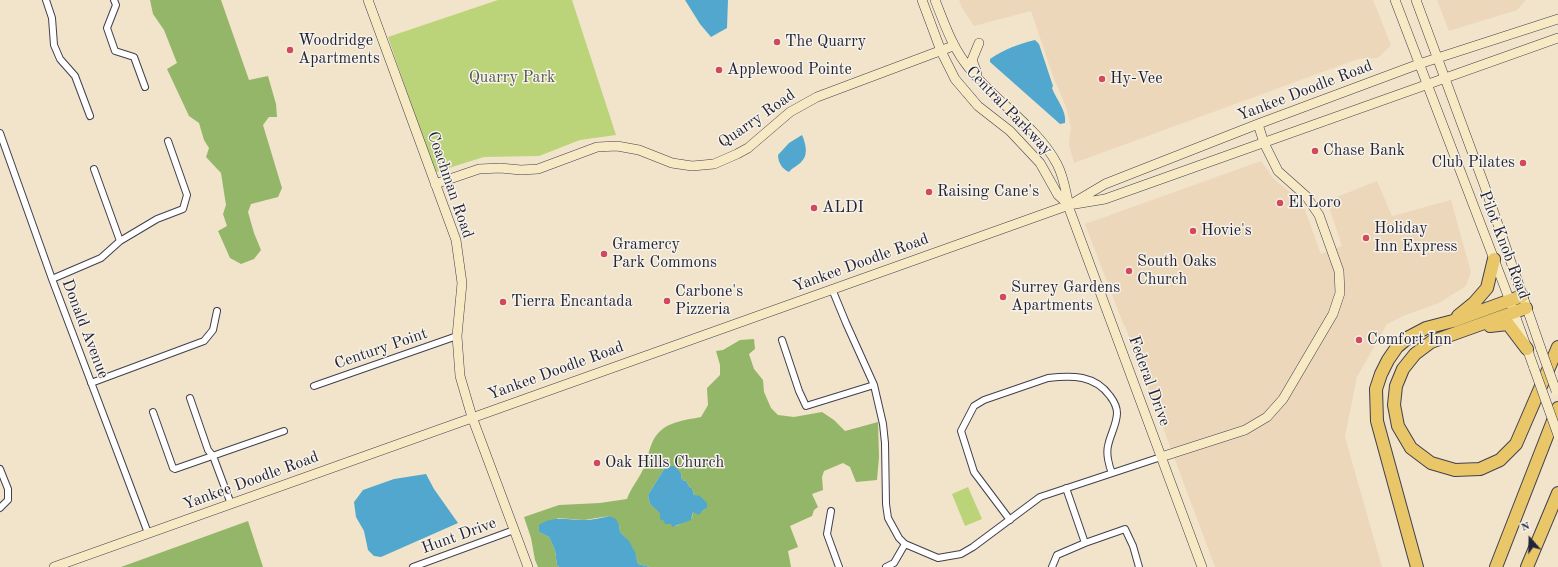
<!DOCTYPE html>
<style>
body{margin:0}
#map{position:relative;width:1558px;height:567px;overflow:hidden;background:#f1e4ca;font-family:"Old Standard TT",serif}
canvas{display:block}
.north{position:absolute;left:1510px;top:519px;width:40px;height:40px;-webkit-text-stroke:3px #f7f3e8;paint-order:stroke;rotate:340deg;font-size:11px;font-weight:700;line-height:16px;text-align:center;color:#22223b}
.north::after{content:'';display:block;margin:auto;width:14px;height:18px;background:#22223b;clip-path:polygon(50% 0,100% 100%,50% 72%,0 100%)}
</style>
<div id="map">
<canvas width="1558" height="567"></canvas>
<div class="north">N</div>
</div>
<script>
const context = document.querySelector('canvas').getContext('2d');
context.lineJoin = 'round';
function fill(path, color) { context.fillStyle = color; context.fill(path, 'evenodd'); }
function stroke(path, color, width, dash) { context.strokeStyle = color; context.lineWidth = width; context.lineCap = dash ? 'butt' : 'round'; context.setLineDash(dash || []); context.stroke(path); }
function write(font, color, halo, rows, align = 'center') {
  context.font = font + ' "Old Standard TT",serif'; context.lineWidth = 3; context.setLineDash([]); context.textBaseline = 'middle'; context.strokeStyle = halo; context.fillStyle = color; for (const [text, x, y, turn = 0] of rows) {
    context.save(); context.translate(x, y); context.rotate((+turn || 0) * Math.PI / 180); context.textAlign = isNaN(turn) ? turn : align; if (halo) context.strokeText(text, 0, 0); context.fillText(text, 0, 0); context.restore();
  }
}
fill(new Path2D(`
 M959 0H1373L1391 45 1378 58 1358 59 1074 163 1069 145 1071 127 1066 107 1054 79 1031 11 974 26 962 8Z
 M1437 0H1526L1517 10 1449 31Z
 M1261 161 1274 179 1297 198 1304 207 1321 254 1342 246 1327 201 1377 181 1392 216 1451 200 1471 272 1466 286 1439 303 1403 316 1387 324 1357 377 1345 437 1382 567H1215L1125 326H1124L1085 224Z`), '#edd7bb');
fill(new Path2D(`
 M498 0H572L616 135 580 140 539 156 484 157 436 172 422 136 388 37Z
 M968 487 982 519 965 526 952 494Z`), '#bbd479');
fill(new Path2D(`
 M150 0H221L249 80 268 76 276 104 277 117H269L263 125 282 188 278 197 251 204 248 212 254 233 261 250 254 259 241 264 230 258 218 231 227 226 223 214 226 205 221 173 206 157 209 148 204 140 199 123 189 116 167 69 177 63 164 30 153 14Z
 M754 339 755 349 749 354 754 369 763 380 764 392 771 408 778 415 794 417 822 412 834 420 845 431 878 422 879 457 877 480 856 482 850 467 843 463 824 471 822 477 823 490 812 494 818 507 814 510 812 516 790 526 798 547 788 551 791 567H650L638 564C635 550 630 542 620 532L619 525 609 516 584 520 558 518 539 532 549 537 555 550 557 565 559 567H538L535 560 531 538 524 517 559 505 600 503 627 499C631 487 640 478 644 467 647 459 649 450 652 443 661 422 681 421 701 417L708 405 707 388 720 375V365L716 351 723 350 740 340ZM666 466 681 473 682 480 686 481 690 488H692L694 495 707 508 702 511 693 512 692 518 676 526 664 521 661 513 650 504 648 495Z
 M248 521 263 567H121Z`), '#94b669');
fill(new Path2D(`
 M685 0H728L727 28 711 37 700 24Z
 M1035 40 1039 44 1053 86 1052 88C1056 99 1067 111 1065 123L1060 124 990 62V59C1004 49 1019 44 1035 40Z
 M802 135C805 142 809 154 802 161 799 165 793 167 789 172 782 169 778 162 778 155L789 143Z
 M666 466H674L681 473 682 480 686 481 690 488H692L694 495 700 496 707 503V508L702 511 699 515 693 512 691 520 672 527 671 524H665L664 521 660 519V513L650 504 648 495Z
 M426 474 434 489 458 523 381 557 374 556 368 550 364 531 356 517 354 502 363 490 394 479Z
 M609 516 616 519 619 525 620 532 629 541 635 552 638 564 650 567H559L557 565 555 550 549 537 539 532V525C554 515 568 520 584 520 593 520 601 518 609 516Z`), '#51a7ce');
const street = new Path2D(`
 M46 0 52 18 54 45 60 59 75 76 90 116
 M114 0 116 5 107 28 115 51 134 57 145 87
 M0 133 52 279 148 533
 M94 169 120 241
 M52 279 101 258 120 241 157 219 183 209 187 195 168 141
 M832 289 846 323 874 385 883 424 885 443 886 504 888 518 899 538 905 544 938 558 961 554 973 547 1040 497 1161 457
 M782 340 799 391 806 406 874 385
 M91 383 204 341 213 330 217 311
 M314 386 457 336
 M190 398 208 450 213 456 231 504
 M153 412 173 468 175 469 284 431
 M0 469 8 489V500L0 508
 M1066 488 1085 543
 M831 511 827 534 839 567
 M1010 520 974 472 961 431 974 406 984 400 1048 378C1072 375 1095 375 1110 396 1113 400 1117 407 1117 413 1117 424 1110 435 1108 446 1106 454 1109 466 1112 473
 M413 567 514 530
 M886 567 894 563 905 544
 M1052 567 1057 555 1085 543 1125 529 1133 546 1139 567`);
const secondary = new Path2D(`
 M368 0 456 240 462 283 457 336 460 376 472 417 528 567
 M922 0 941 51 955 79 978 106 1010 131 1040 163 1058 195 1069 205
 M935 0C945 25 952 47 969 68 995 102 1037 126 1057 164 1065 179 1066 195 1070 211L1202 567
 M1395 0 1510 301 1534 368
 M1416 0 1485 187 1541 349
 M977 73 972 60 979 43
 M435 184 479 169 500 168 521 170 538 169 597 147 617 146 639 150 672 163 692 166 714 164 737 154 748 148 790 112 817 97 953 46
 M1073 203 1105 184 1258 124 1419 64 1558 19
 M1161 457 1245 430 1267 417 1283 399 1333 314 1340 293 1339 271 1319 215 1306 196 1278 171 1264 143 1258 124
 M54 567 1069 205 1105 199 1558 38`);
const highway = new Path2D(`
 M1526 308 1431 342 1415 354 1403 369 1396 386 1394 405 1398 426 1411 448 1431 463 1455 470 1480 469 1500 460 1516 444 1558 347
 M1458 316 1474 303 1487 288 1494 259
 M1490 326 1508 324 1527 349
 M1417 567 1377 421 1376 389 1381 374 1388 360 1397 347 1409 337 1426 328 1453 321 1522 296
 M1496 567 1558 408
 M1527 567 1558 493`);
stroke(street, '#413f50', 8);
stroke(secondary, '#413f50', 10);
stroke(highway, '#413f50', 14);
stroke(street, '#fff', 6);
stroke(secondary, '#f6e9c3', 9);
stroke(highway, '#e9c769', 12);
const secondaryBridge = new Path2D(`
 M1541 349 1556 391
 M1534 368 1558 435`);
stroke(secondaryBridge, '#413f50', 10, []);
stroke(secondaryBridge, '#f6e9c3', 9);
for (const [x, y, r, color] of [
 [777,42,4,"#d1495b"],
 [290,50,4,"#d1495b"],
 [719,70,4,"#d1495b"],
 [1102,79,4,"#d1495b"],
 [1315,151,4,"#d1495b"],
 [1523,163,4,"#d1495b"],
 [929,192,4,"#d1495b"],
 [1280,203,4,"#d1495b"],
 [814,208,4,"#d1495b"],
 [1193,231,4,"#d1495b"],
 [1366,238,4,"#d1495b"],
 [604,254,4,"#d1495b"],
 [1129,271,4,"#d1495b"],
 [1003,297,4,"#d1495b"],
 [667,301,4,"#d1495b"],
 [503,302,4,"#d1495b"],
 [1359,340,4,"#d1495b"],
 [597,463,4,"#d1495b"]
]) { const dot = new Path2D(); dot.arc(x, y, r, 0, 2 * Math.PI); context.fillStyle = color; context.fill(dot); stroke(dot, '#f7f3e8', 1.5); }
write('16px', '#22223b', '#f7f3e8', [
 ["Woodridge",298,41],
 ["Apartments",298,59],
 ["The Quarry",785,42],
 ["Applewood Pointe",727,70],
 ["Hy-Vee",1110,79],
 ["Chase Bank",1323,151],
 ["Club Pilates",1515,163,"right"],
 ["Raising Cane's",937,192],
 ["El Loro",1288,203],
 ["ALDI",822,208],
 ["Holiday",1374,229],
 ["Inn Express",1374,247],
 ["Hovie's",1201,231],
 ["Gramercy",612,245],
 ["Park Commons",612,263],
 ["South Oaks",1137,262],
 ["Church",1137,280],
 ["Surrey Gardens",1011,288],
 ["Apartments",1011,306],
 ["Carbone's",675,292],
 ["Pizzeria",675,310],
 ["Tierra Encantada",511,302],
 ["Comfort Inn",1367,340],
 ["Oak Hills Church",605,463]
], 'left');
write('16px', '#50574e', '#f7f3e8', [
 ["Quarry Park",512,78]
]);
write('16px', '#22223b', '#f7f3e8', [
 ["Yankee Doodle Road",1305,91,-21],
 ["Central Parkway",1009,111,46],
 ["Quarry Road",757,119,-35],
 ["Coachman Road",450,185,71],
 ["Pilot Knob Road",1504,245,69],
 ["Yankee Doodle Road",861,263,-20],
 ["Donald Avenue",85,329,69],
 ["Century Point",381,349,-19],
 ["Yankee Doodle Road",556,371,-20],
 ["Federal Drive",1149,381,70],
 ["Yankee Doodle Road",251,481,-20],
 ["Hunt Drive",459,536,-20]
]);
</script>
